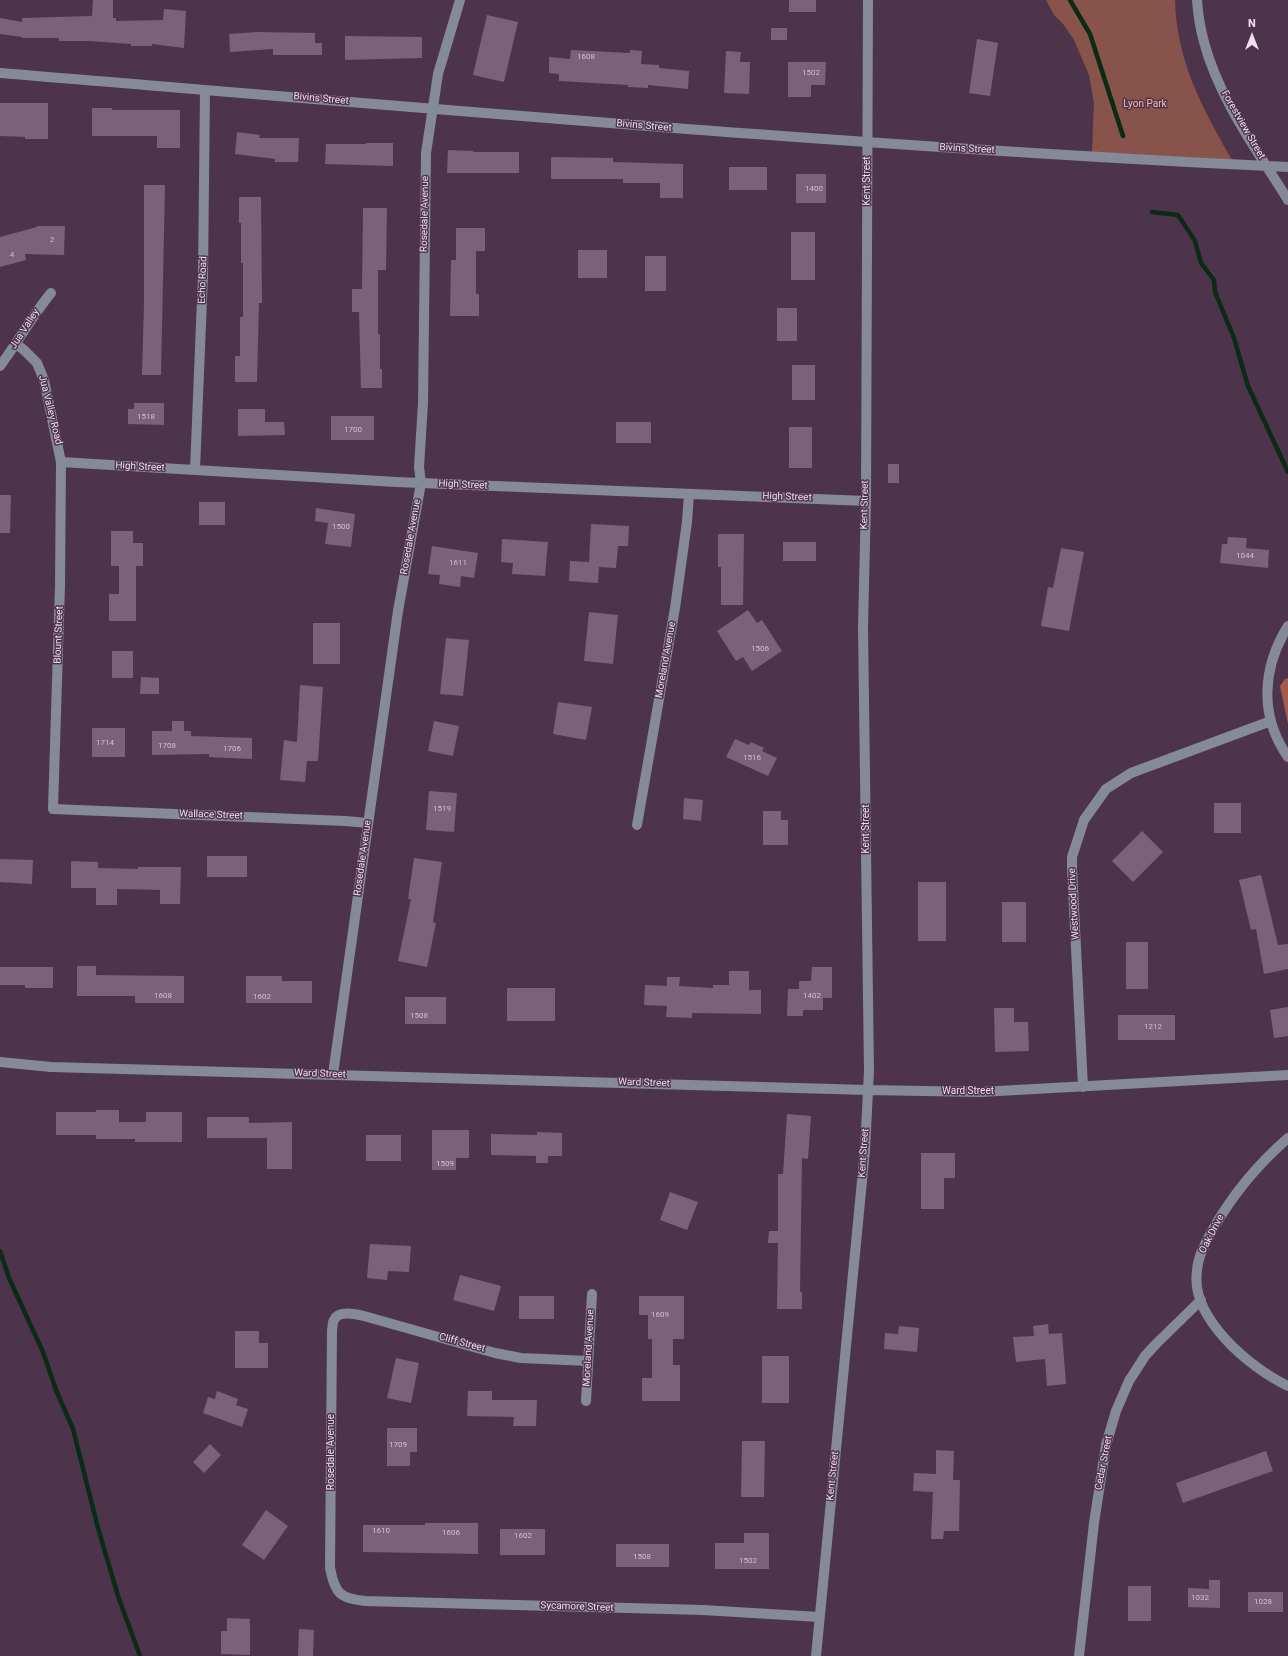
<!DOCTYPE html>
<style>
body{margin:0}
#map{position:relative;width:1288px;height:1656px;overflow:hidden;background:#4e344b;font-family:Roboto,sans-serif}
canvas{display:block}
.north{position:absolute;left:1232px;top:16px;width:40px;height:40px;-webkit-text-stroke:3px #4e344b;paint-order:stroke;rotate:0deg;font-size:11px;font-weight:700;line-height:16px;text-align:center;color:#f0dfee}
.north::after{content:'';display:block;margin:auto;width:14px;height:18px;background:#f0dfee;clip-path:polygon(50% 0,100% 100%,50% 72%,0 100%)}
</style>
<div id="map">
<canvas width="1288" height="1656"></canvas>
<div class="north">N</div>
</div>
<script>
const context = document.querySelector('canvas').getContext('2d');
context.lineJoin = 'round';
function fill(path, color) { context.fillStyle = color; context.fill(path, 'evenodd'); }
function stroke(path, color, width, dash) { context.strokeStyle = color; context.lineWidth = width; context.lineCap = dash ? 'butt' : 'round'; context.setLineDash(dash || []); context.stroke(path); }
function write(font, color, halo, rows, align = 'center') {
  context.font = font + ' Roboto,sans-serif'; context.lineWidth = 3; context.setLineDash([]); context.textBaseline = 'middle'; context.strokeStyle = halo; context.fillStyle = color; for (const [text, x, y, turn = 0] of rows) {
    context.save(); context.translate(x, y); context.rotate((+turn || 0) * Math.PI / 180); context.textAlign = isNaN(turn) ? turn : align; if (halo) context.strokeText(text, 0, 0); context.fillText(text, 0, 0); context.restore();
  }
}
fill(new Path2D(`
 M1046 0H1175C1177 63 1202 107 1232 160L1092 152 1094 103 1089 75 1074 40 1063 24 1054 15Z`), '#87534a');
fill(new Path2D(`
 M1288 678V724L1280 686 1285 679Z`), '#a25b4f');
stroke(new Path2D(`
 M1070 0 1090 34 1123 136
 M1152 212 1178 215 1195 241 1201 263 1214 280 1215 292 1234 338 1248 386 1288 472
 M0 1251 9 1278 43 1352 56 1390 73 1429 98 1528 118 1596 140 1656`), '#0a2b14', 4.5);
fill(new Path2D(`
 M93 0H113V18H116V21L163 20 164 9 186 11 184 48 152 44V46H131V44L89 41H59V38H22V37L0 34V18L22 22V18L92 16Z
 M789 0H816V12H789Z
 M487 15 518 22 504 82 473 75Z
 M771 28H787V40H771Z
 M257 32 315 33V43H322V55H273V49L230 52 229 34Z
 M345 36 422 37V58L345 60Z
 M977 39 998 43 990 96 969 93Z
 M571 50 630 53V50L642 51 641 64 659 65V68L689 71 688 89 648 85V88L628 87V85L559 81V74L549 73V57L570 59Z
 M726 51 741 52 740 62H750L749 94 724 93Z
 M788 62H826L825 85H811V97H788Z
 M0 103H48V139H25V137L0 136Z
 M92 108H112V110H180V148H157V136H92Z
 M237 132 260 135 259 138H299L298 162H275V159L235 154Z
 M366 143H393V166L325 164 326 144H366Z
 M448 150 473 151V152H519V173H447Z
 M551 157 613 158V162L683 164V198H660V183H623V179H551Z
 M729 167H767V190H729Z
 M796 174H826V203H796Z
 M144 185H165L161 375H142L144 304Z
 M239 197H261L262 303H259L257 382H235V356H240V317H243V263H241V223H239Z
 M363 208H387L386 270H378V334H380V369H382V388H361L359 312H352V289H362Z
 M37 226H65L64 255 25 254 26 260 0 267V237L37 227Z
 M456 228H485V251H476V294H479V316H450L451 260H456Z
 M791 232H815V280H791Z
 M578 250H607V278H578Z
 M645 256H666V291H645Z
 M777 308H797V341H777Z
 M792 365H815V400H792Z
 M134 403H164V425L128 424V409H134Z
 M238 409H265V422H284L285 435 238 436Z
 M331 416H374V440H331Z
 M616 422H651V443H616Z
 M789 427H812V468H789Z
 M888 464H899V483H888Z
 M0 495H11L10 533H0Z
 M199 502H225V525H199Z
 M316 508 355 514 351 547 325 544 328 523 315 521Z
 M591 524 629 526 628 546H618L616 568 599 567 598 583 569 581 570 561 589 562Z
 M111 531H133V543H143V566H136V621H109V594H119V566H111Z
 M718 534H744L743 605H721V567H718Z
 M1228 537 1247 538 1246 548 1269 550 1268 568 1220 563 1222 544H1227Z
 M502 539 548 542 545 576 512 574 513 563 501 562Z
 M783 542H816V561H783Z
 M432 546 478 553 474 578 461 576 460 587 439 584 440 575 428 574Z
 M1061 548 1084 552 1069 631 1041 626 1048 587 1053 588Z
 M748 610 757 623 762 620 782 651 752 671 743 657 736 661 717 631Z
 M589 612 618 615 613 664 584 661Z
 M313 623H340V664H313Z
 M446 638 469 640 463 696 440 694Z
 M112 651H133V678H112Z
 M141 677 159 678V694H140Z
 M300 685 323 687 318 761H307L305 782 280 780 284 740 297 742Z
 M558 702 592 707 586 740 553 734Z
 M172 721H184V731H191V736L252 738V759L209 757V754L152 755V731H172Z
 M434 721 459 726 453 756 428 751Z
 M92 728H125V757H92Z
 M735 739 749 745 751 742 764 748 762 751 777 758 768 776 726 757Z
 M429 791 457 793 454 832 426 830Z
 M684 798 703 800 701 821 683 819Z
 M1214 803H1241V833H1214Z
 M763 811H781V820H788V845H763Z
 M1142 831 1163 852 1133 882 1112 861Z
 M207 856H247V877H207Z
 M414 858 442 862 433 922 436 923 427 967 398 961 411 899H408Z
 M0 859 33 860 32 884 0 882Z
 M71 861 98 862V868L138 869V867H181L180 904H160V890L117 889V905H96V888H71Z
 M1261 875 1278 945 1288 944V969L1264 974 1256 929 1251 930 1239 880Z
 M918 882H946V941H918Z
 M1002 902H1026V942H1002Z
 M1126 942H1148V989H1126Z
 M77 966H96V975L184 976V1003H135V996H77Z
 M0 967H53V988H25V985H0Z
 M812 967H832V998H823V1010H803V1016H787L788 989H799V981H811Z
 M729 971H749V990H761V1014L692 1013V1018L666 1017 667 1006 644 1005 645 985 667 986V977H680L679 986 713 988V985H729Z
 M246 976H282V981H312V1003H246Z
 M507 988H555V1021H507Z
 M405 997H446V1024H405Z
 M1288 1007V1036L1274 1038 1270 1010Z
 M994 1008H1014V1022H1028L1029 1051 995 1052Z
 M1118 1015H1175V1040H1118Z
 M96 1110H119V1122H146V1112H182V1142H135V1139H96V1135H56V1112H96Z
 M787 1114 811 1116 808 1159 802 1158 800 1292H802V1309H777L778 1243H768L769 1231H778V1174H783Z
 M207 1117H249V1123L292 1122V1169H267V1138H207Z
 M432 1130H469V1158H456V1170H432Z
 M537 1132 562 1133V1156H548V1163H536V1156L491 1155V1134L537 1135Z
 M366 1135H401V1161H366Z
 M921 1153H955V1178H944V1209H921Z
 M670 1192 698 1202 687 1230 660 1220Z
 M370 1244 411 1246 409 1272 388 1271 387 1280 367 1278Z
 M460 1275 501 1286 494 1311 453 1300Z
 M519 1296H554V1319H519Z
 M639 1296H684V1339H673V1365H680V1401H642V1378H652V1339H648V1315H639Z
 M1048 1324 1049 1334 1062 1333 1066 1384 1047 1386 1045 1359 1016 1362 1013 1337 1034 1336 1033 1326Z
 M899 1326 919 1328 917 1352 884 1349 885 1333 898 1334Z
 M235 1331H259V1343H268V1368H235Z
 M762 1356H789V1403H762Z
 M396 1358 419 1363 411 1403 387 1398Z
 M217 1391 238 1399 236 1405 248 1409 242 1427 203 1413 208 1397 215 1399Z
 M468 1391H492V1400H537L536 1426H513L514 1417 467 1416Z
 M387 1428H417V1452H410V1466H387Z
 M742 1441H765L764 1497H741Z
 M210 1444 221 1455 204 1473 193 1462Z
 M936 1450 954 1451 953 1480H960L959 1531H944L943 1539H931L933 1492 913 1491 914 1473 936 1474Z
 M1266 1451 1273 1471 1183 1503 1176 1483Z
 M266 1510 288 1526 264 1560 242 1545Z
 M425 1523H478V1554L363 1552V1525H425Z
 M500 1529H545V1555H500Z
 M744 1533H769V1569H715V1543H744Z
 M616 1544H669V1567H616Z
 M1209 1580H1220V1608L1188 1607V1588L1209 1589Z
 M1128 1586H1151V1621H1128Z
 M1248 1592H1283V1612H1248Z
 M227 1618 250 1619V1655L221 1654V1631H227Z
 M299 1629 314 1630 313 1656H298Z`), '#7d6079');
stroke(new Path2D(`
 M1197 0C1198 14 1200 28 1204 42 1219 99 1257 150 1288 200
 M0 73C429 108 858 147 1288 167
 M16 344 24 350 37 363 44 380 61 462 60 585 53 809 345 821 368 823
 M0 366C18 342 32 316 51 293
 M61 462 396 482 866 501
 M195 470 203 275 205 90
 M1288 626C1262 668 1259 716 1288 757
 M637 825 675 608 687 522 689 494
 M0 1062 51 1067 868 1090 980 1092 1288 1075
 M333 1074 398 611 421 483 419 467 423 403 426 153 438 74 460 0
 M1083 1087 1072 868V857L1084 820 1106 789 1131 773 1271 721
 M1288 1138C1258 1164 1233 1194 1213 1229 1206 1242 1198 1255 1197 1271 1190 1318 1250 1368 1288 1386
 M588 1361 521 1358 495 1353 364 1316C356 1314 338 1310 334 1320 332 1322 333 1327 332 1330L330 1568C335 1594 340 1598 365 1601L703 1610 819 1617
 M586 1401 592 1294
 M816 1656 865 1150 869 1071 863 627 866 501 868 0
 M1079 1656 1094 1523 1106 1445 1116 1411 1129 1381 1145 1356 1156 1344 1201 1300`), '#858a99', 10);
write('8px', '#d3bfd1', null, [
 ["1608",586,57],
 ["1502",811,73],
 ["1400",814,189],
 ["2",52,240],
 ["4",12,255],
 ["1518",146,417],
 ["1700",353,430],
 ["1500",341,527],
 ["1044",1245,556],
 ["1611",458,563],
 ["1506",760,649],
 ["1714",105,743],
 ["1708",167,746],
 ["1706",232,749],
 ["1516",752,758],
 ["1519",442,809],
 ["1608",163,996],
 ["1402",812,996],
 ["1602",262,997],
 ["1508",419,1016],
 ["1212",1153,1027],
 ["1509",445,1164],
 ["1609",660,1315],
 ["1709",398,1445],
 ["1610",381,1531],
 ["1606",451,1533],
 ["1602",523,1536],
 ["1508",642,1557],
 ["1502",748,1561],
 ["1032",1200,1598],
 ["1028",1263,1602]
]);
write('10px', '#f0dfee', '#4e344b', [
 ["Bivins Street",321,99,5],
 ["Forestview Street",1243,125,60],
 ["Bivins Street",644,126,5],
 ["Bivins Street",967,149,3],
 ["Kent Street",867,181,-90],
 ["Rosedale Avenue",425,214,-89],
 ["Echo Road",203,280,-88],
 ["Jua Valley",25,329,-57],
 ["Jua Valley Road",50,410,76],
 ["High Street",140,467,3],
 ["High Street",463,485,3],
 ["High Street",787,497,2],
 ["Kent Street",865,505,-89],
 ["Rosedale Avenue",411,537,-80],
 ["Blount Street",59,635,-88],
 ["Moreland Avenue",666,660,-80],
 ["Wallace Street",211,815,2],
 ["Kent Street",866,829,-90],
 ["Rosedale Avenue",363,858,-82],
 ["Westwood Drive",1074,904,-93],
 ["Ward Street",320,1074,2],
 ["Ward Street",644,1083,2],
 ["Ward Street",968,1091],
 ["Kent Street",864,1153,-86],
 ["Oak Drive",1212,1234,-63],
 ["Cliff Street",462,1343,15],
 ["Moreland Avenue",589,1348,-87],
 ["Rosedale Avenue",331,1452,-90],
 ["Cedar Street",1104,1463,-79],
 ["Kent Street",833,1476,-84],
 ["Sycamore Street",577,1607,2]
]);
write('10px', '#fcbdb1', '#4e344b', [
 ["Lyon Park",1145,104]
]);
</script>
